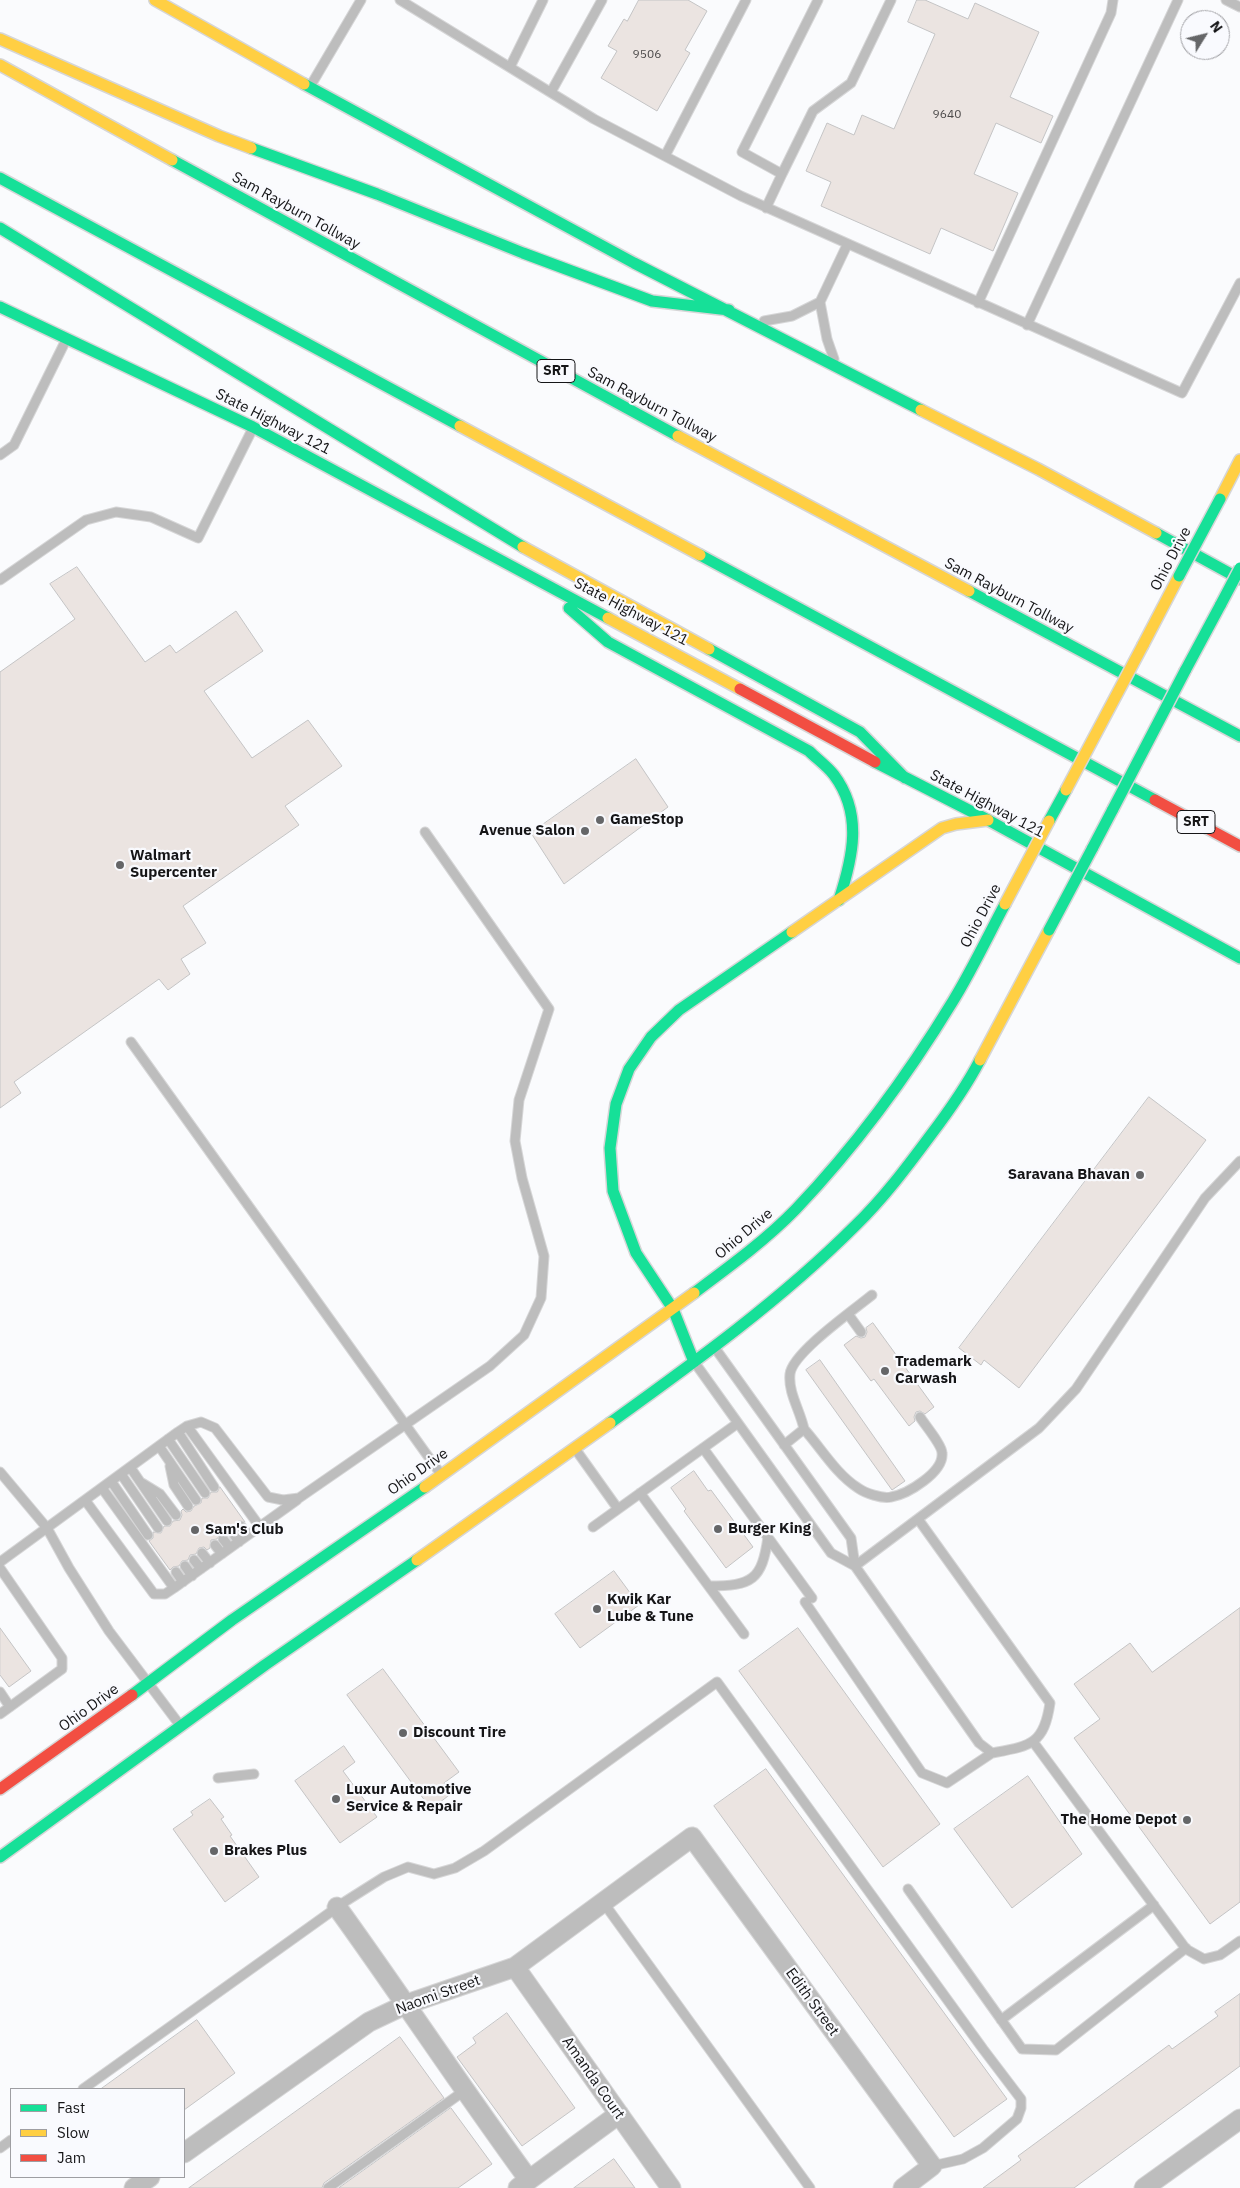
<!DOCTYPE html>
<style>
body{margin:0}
#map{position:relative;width:1240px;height:2188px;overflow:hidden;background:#fafbfd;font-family:"IBM Plex Sans",sans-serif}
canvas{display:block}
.legend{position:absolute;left:10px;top:2088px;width:175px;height:90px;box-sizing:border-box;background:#f9fafe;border:1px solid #9e9ea2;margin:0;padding:6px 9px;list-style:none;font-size:15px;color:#151517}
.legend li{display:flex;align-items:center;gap:10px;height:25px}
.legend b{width:25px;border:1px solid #9e9ea2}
.north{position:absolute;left:1180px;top:10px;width:50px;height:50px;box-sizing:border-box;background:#f9fafe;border:1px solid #9e9ea2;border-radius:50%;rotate:54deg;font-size:14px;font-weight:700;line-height:20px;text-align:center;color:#151517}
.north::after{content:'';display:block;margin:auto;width:18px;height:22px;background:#656668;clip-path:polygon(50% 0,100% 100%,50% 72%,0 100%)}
</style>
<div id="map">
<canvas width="1240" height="2188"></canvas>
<ul class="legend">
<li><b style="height:6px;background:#16e098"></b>Fast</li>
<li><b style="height:6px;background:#ffcf43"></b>Slow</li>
<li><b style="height:6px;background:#f24e42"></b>Jam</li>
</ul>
<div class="north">N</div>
</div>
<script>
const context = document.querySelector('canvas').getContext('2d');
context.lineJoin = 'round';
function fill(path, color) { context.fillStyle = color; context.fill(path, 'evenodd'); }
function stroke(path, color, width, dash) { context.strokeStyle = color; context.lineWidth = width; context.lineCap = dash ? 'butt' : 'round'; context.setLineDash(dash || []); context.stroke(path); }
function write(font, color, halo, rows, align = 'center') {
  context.font = font + ' "IBM Plex Sans",sans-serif'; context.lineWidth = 4.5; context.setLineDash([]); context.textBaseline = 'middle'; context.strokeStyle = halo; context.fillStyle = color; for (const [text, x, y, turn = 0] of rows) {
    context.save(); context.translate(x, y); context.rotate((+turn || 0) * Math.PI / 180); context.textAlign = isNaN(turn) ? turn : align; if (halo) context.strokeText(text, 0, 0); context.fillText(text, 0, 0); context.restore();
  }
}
const building = new Path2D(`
 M639 0H688L707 11 685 50 690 53 657 111 601 78 617 51 608 46 624 19 627 21Z
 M917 0H925L968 19 975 3 1039 32 1010 97 1053 116 1041 143 996 123 974 174 1018 193 993 251 941 228 930 254 821 206 831 182 806 171 827 123 854 135 862 115 894 129 935 34 908 22Z
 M77 567 145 662 170 645 176 653 236 611 263 651 204 691 252 758 308 720 342 766 285 806 299 825 183 906 206 943 181 959 190 974 168 990 159 979 14 1082 21 1093 0 1108V672L75 619 50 584Z
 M636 759 668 807 564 884 531 833Z
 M1149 1097 1206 1140 1019 1388 984 1360 981 1365 959 1348Z
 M873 1323 934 1407 925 1414 920 1411 916 1412 914 1417 915 1421 909 1426 874 1379 871 1381 844 1345 856 1336 861 1338 865 1337 867 1332 866 1328Z
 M820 1360 905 1481 892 1490 806 1370Z
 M694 1471 708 1491 711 1490 753 1547 726 1568 684 1511 686 1509 671 1488Z
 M220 1487 245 1522 238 1521 235 1526 228 1527 226 1534H220L217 1539 211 1540 210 1548 207 1550 204 1547 199 1548 196 1554 190 1555 188 1560 182 1561 179 1566 173 1567 170 1570 149 1541 153 1538V1532L161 1533 164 1526H170L173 1521 180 1520 182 1515 181 1511 183 1509 186 1512 191 1511 194 1506 201 1503 202 1498H208L211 1492H217Z
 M614 1571 639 1605 580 1648 555 1614Z
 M1240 1608V1902L1210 1924 1074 1738 1100 1719 1074 1684 1130 1643 1152 1672Z
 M0 1628 31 1671 9 1687 0 1675Z
 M798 1628 940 1824 883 1867 739 1671Z
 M383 1669 459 1772 444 1783 452 1793 431 1809 347 1695Z
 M344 1746 355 1762 343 1771 377 1817 340 1843 295 1781Z
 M766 1769 1007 2099 954 2137 714 1806Z
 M1028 1776 1082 1854 1012 1908 954 1829Z
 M210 1799 224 1817 221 1819 232 1835 230 1836 259 1877 225 1902 173 1829 193 1815 191 1812Z
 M1240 1994V2066L1074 2188H983L1021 2160 1018 2156 1169 2045 1172 2049 1218 2016 1215 2012Z
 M507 2013 575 2108 522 2146 457 2057 476 2043 473 2038Z
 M197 2020 235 2073 184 2110V2089H101Z
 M400 2037 444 2098 324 2183 322 2188H189Z
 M451 2108 492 2164 458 2188H339Z
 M614 2159 635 2188H574Z`);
fill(building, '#ebe4e1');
stroke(building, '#c4c4c5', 1);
const lane = new Path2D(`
 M400 0 594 119 741 196 1182 393 1240 283
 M1226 0 1240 7
 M510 67 543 0
 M311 85 361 0
 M551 92 602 0
 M665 156 746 0
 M782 174 813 111 851 83 891 0
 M766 208 782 174 742 152 818 0
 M978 303 1111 13 1113 0
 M764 321 792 316 820 302
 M1027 325 1178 0
 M834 359 827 339 820 302 847 245
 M0 455 14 445 66 340
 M0 580 86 520 116 512 151 517 198 538 252 430
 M131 1042 440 1473
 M848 1314 861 1332
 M715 1348 851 1538 855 1566
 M695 1363 831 1553 855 1566 979 1743 992 1753C1030 1746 1044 1745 1050 1703L918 1519
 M187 1426 260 1527
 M804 1429C821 1448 836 1474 858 1488 865 1493 882 1499 891 1497 908 1494 944 1472 942 1453 942 1445 925 1425 920 1417
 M178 1432 214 1487
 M168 1439 205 1493
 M784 1445 804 1429C800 1410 788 1393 790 1374 792 1353 855 1309 872 1295
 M159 1446 196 1500
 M703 1448 812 1598
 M576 1450 618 1509
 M170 1466 174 1485 188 1506
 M130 1467 167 1521
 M0 1472 47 1528 69 1568 109 1631 179 1724
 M121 1474 158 1528
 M111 1481 148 1535
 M142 1483 160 1494 176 1515
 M102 1488 174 1588 297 1500
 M640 1493 744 1634
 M85 1500 154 1594H165L174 1588
 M241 1526 248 1535
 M593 1527 738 1423
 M232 1532 239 1542
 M223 1539 230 1548
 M215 1545 222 1554
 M202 1553 210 1563
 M194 1560 201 1569
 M0 1562 178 1432 187 1426 201 1422 215 1428 268 1497 283 1500 299 1498 490 1366 524 1335 541 1298 544 1256 522 1178 515 1141 519 1100 549 1009 425 832
 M185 1566 192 1576
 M855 1566 1039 1428 1076 1389 1205 1198 1240 1161
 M0 1568 62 1658V1669L0 1714
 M176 1572 183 1582
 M709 1586C752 1586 762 1580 768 1537
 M805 1602 922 1773 947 1783 992 1753
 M0 1692 10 1707
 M1034 1743 1186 1949 1204 1959 1220 1955 1240 1941
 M218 1778 254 1774
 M908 1889 1022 2049 1056 2050 1186 1948
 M603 1902 810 2188
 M1001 2020 1154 1905
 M83 2089 346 1901 384 1877 408 1867 434 1874 455 1868 484 1851 717 1682 983 2049 1021 2099V2108L1017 2119 983 2148 963 2159 932 2166
 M0 2148 11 2140
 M328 2188 464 2091`);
const street = new Path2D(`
 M337 1907C402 1997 463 2090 529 2180
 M515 1967 671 2188
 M184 2153 369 2022 407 2004 515 1967 692 1837 932 2166 903 2188
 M134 2188 150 2177
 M518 2188 619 2114
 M1144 2188 1240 2119`);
const fast = new Path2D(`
 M304 84 634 263 921 410
 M251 148 377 194 523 253 652 301 729 310
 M172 160 678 436
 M0 178 460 426
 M0 228 523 547
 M0 307 253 427 608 618
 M1156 533 1240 579
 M700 555 1155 800
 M969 591 1240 736
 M569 608 608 642 809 751C817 759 827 766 834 775 863 814 853 857 839 900
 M709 649 860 732 905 778
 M1185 671 1221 604
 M875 762 988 820 1240 958
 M1049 821 1066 790
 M1092 849 1113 809
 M694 1293C729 1267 766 1240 796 1209 856 1146 908 1075 953 1001 972 970 988 936 1005 904
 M694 1362 673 1309 636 1253 613 1191 610 1148 616 1104 629 1069 651 1037 679 1010 792 932
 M610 1423C695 1362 781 1300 855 1226 883 1199 907 1167 930 1136 949 1111 966 1087 980 1060
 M132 1695 232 1620 425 1487
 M0 1857 265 1665 417 1560`);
const slow = new Path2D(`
 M155 0 304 84
 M0 39 219 136 251 148
 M0 65 172 160
 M921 410 1038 469 1156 533
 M460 426 700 555
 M678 436 969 591
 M1220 499 1240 460
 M523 547 709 649
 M608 618 740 689
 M1143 645 1179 576
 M792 932 942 828 956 824 988 820
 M980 1060 1049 930
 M425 1487 694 1293
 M417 1560 610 1423`);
const jam = new Path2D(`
 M740 689 875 762
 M1155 800 1240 846
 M0 1789 132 1695`);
stroke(lane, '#d6d6d7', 11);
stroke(street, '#d6d6d7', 21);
stroke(fast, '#d6d6d7', 14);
stroke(slow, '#d6d6d7', 14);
stroke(jam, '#d6d6d7', 14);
stroke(lane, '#bdbdbd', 9);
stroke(street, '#bdbdbd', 19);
stroke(fast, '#16e098', 11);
stroke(slow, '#ffcf43', 11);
stroke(jam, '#f24e42', 11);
const fastBridge = new Path2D(`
 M1179 576 1220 499
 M1221 604 1240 568
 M1113 809 1185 671
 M1049 930 1092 849`);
const slowBridge = new Path2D(`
 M1066 790 1143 645
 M1005 904 1049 821`);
stroke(fastBridge, '#d6d6d7', 14, []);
stroke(slowBridge, '#d6d6d7', 14, []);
stroke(fastBridge, '#16e098', 11);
stroke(slowBridge, '#ffcf43', 11);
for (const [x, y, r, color] of [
 [600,820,5,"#656668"],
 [585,831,5,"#656668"],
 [120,865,5,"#656668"],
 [1140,1175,5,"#656668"],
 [885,1371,5,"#656668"],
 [718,1529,5,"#656668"],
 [195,1530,5,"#656668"],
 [597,1609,5,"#656668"],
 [403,1733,5,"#656668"],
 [336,1799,5,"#656668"],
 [1187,1820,5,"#656668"],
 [214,1851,5,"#656668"]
]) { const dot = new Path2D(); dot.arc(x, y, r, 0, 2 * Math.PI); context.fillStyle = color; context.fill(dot); stroke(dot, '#f9fafe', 2); }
write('12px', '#4c4a4a', null, [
 ["9506",647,55],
 ["9640",947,115]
]);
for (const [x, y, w] of [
 [556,371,38],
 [1196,822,38]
]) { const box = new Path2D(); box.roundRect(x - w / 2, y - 11.5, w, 23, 4); context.fillStyle = '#f9fafe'; context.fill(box); stroke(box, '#151517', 1); }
write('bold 14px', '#151517', null, [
 ["SRT",556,371],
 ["SRT",1196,822]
]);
write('15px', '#151517', '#f9fafe', [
 ["Sam Rayburn Tollway",296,211,29],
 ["Sam Rayburn Tollway",652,405,28],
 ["State Highway 121",273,422,27],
 ["Ohio Drive",1171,559,-62],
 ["Sam Rayburn Tollway",1009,596,28],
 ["State Highway 121",631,612,28],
 ["State Highway 121",987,804,28],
 ["Ohio Drive",981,916,-62],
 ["Ohio Drive",744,1234,-40],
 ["Ohio Drive",418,1472,-35],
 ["Ohio Drive",89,1708,-36],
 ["Naomi Street",438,1995,-20],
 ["Edith Street",812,2002,54],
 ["Amanda Court",593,2078,55]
]);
write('bold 15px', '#151517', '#f9fafe', [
 ["GameStop",610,820],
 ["Avenue Salon",575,831,"right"],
 ["Walmart",130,856],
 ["Supercenter",130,873],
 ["Saravana Bhavan",1130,1175,"right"],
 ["Trademark",895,1362],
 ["Carwash",895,1379],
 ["Burger King",728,1529],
 ["Sam's Club",205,1530],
 ["Kwik Kar",607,1600],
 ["Lube & Tune",607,1617],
 ["Discount Tire",413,1733],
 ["Luxur Automotive",346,1790],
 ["Service & Repair",346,1807],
 ["The Home Depot",1177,1820,"right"],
 ["Brakes Plus",224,1851]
], 'left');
</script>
